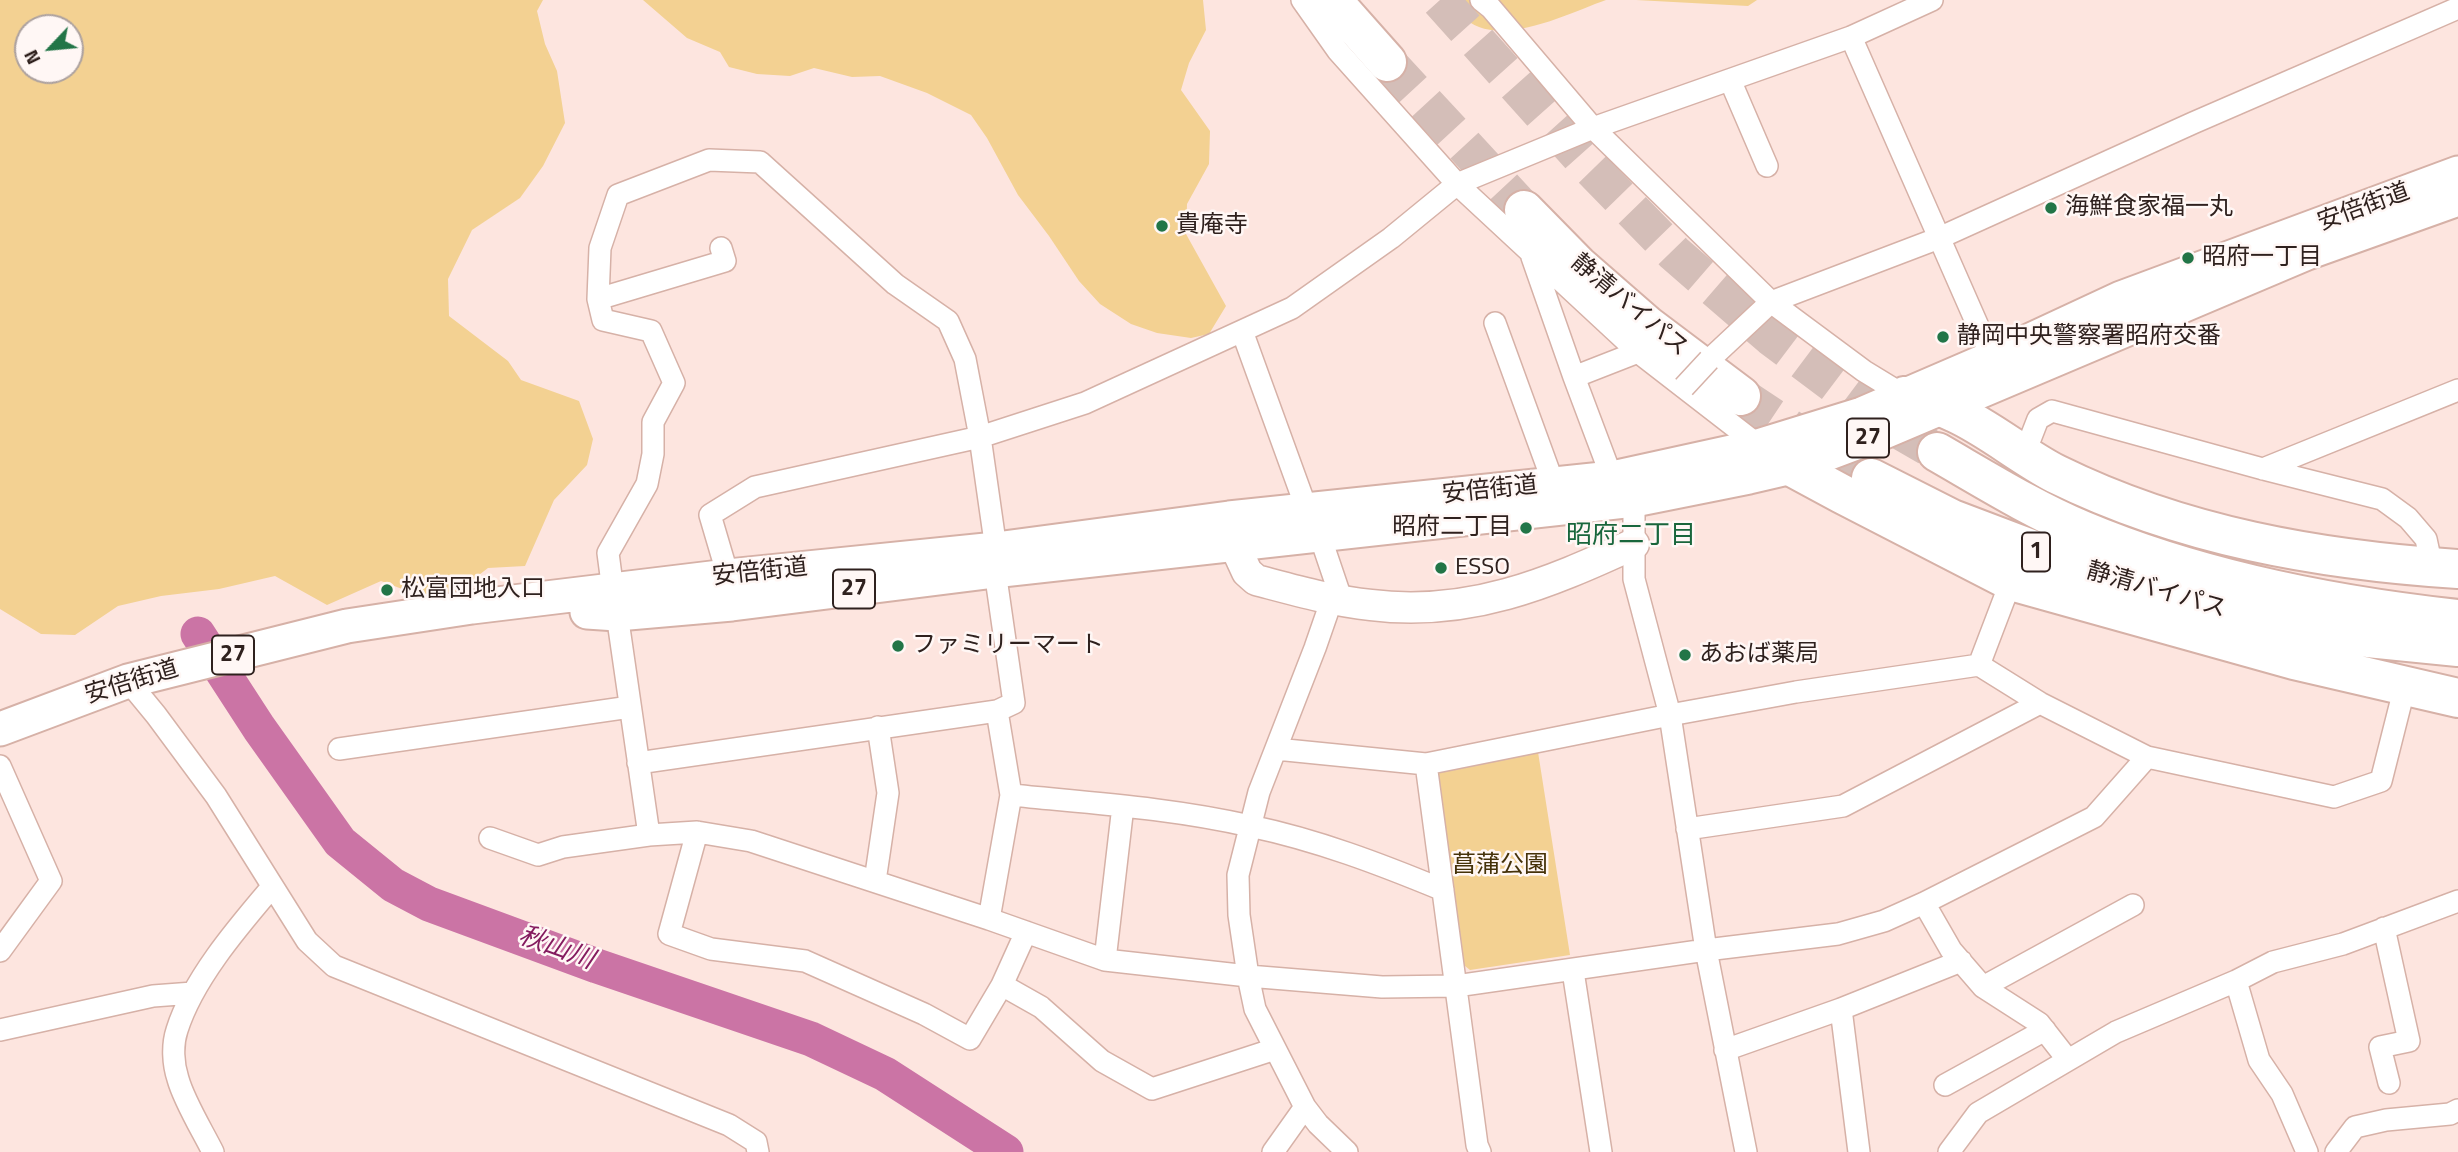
<!DOCTYPE html>
<meta charset="utf-8">
<style>
body{margin:0}
#map{position:relative;width:2458px;height:1152px;overflow:hidden;background:#fde5df;font-family:"Titillium Web",sans-serif}
canvas{display:block}
.north{position:absolute;left:14px;top:14px;width:70px;height:70px;box-sizing:border-box;background:#fff7f5;border:2px solid #aca19f;border-radius:50%;rotate:244deg;font-size:19px;font-weight:700;line-height:28px;text-align:center;color:#2f211e}
.north::after{content:'';display:block;margin:auto;width:24px;height:32px;background:#227547;clip-path:polygon(50% 0,100% 100%,50% 72%,0 100%)}
</style>
<div id="map">
<canvas width="2458" height="1152"></canvas>
<div class="north">N</div>
</div>
<script>
const context = document.querySelector('canvas').getContext('2d');
context.lineJoin = 'round';
function fill(path, color) { context.fillStyle = color; context.fill(path, 'evenodd'); }
function stroke(path, color, width, dash) { context.strokeStyle = color; context.lineWidth = width; context.lineCap = dash ? 'butt' : 'round'; context.setLineDash(dash || []); context.stroke(path); }
function write(font, color, halo, rows, align = 'center') {
  context.font = font + ' "Titillium Web","Noto Sans JP",sans-serif'; context.lineWidth = 5; context.setLineDash([]); context.textBaseline = 'middle'; context.strokeStyle = halo; context.fillStyle = color; for (const [text, x, y, turn = 0] of rows) {
    context.save(); context.translate(x, y); context.rotate((+turn || 0) * Math.PI / 180); context.textAlign = isNaN(turn) ? turn : align; if (halo) context.strokeText(text, 0, 0); context.fillText(text, 0, 0); context.restore();
  }
}
fill(new Path2D(`
 M0 0H543L537 11 545 44 557 71 565 123 543 166 520 198 472 230 448 279 449 316 508 361 521 380 579 401 593 439 587 465 554 500 525 566 488 568 458 591 418 595 381 581 327 605 275 576 219 589 161 596 118 606 75 635 41 634 0 609ZM28 28H70V70H28Z
 M643 0H1203L1206 30 1189 63 1181 90 1210 131 1209 164 1187 204 1186 234 1226 306 1209 334 1191 338 1157 333 1131 324 1100 304 1079 281 1049 236 1018 195 987 138 971 115 927 93 880 76 852 77 814 68 790 76 757 74 729 67 720 52 687 38Z
 M1444 0H1606C1572 12 1515 41 1479 27 1467 23 1453 9 1444 0Z
 M1636 0H1757L1748 6Z
 M1538 752 1570 955 1470 970 1460 962 1431 777 1439 767Z`), '#f3d192');
stroke(new Path2D(`
 M198 634 259 728 340 842 393 885 429 904 597 966 811 1039 885 1074 1006 1152`), '#cb74a5', 35);
stroke(new Path2D(`
 M1440 0 1588 165 1674 253 1771 337 1880 419 1937 452
 M1387 62 1524 210
 M1741 396 1812 443 1871 478`), '#d4beb8', 38, [38, 19]);
const street = new Path2D(`
 M1302 0 1338 51 1457 184 1638 352 1762 448
 M1481 0 1491 8 1593 128 1771 302 1864 371 1905 396
 M1851 37 1992 358
 M1730 80 1767 166
 M1532 257 1574 377
 M598 299 725 261 721 248
 M1495 323 1554 485
 M1242 331 1307 510
 M1709 360 1771 302 1939 238 2193 123 2458 8
 M2024 455 2038 419 2052 411 2263 469 2382 499 2408 518 2426 539 2432 567
 M2263 469 2458 390
 M1612 478 1574 377 1638 352
 M1634 500V579L1670 715 1706 950 1746 1152
 M1320 536 1342 601
 M728 576 710 515 755 487 980 437 1085 403 1292 308 1391 238 1457 184 1593 128 1851 37 1932 0
 M613 591 608 553 647 484 653 454V422L674 383 651 331 603 320 598 299 600 248 618 195 709 160 760 162 895 284 948 321 965 359 980 437 996 549 995 571 1014 703 997 711
 M1332 599 1315 648 1259 792 1238 875 1239 915 1248 976 1382 987 1456 986 1706 950 1838 934 1884 921 1924 903 2094 817 2147 757
 M617 614 649 835
 M1979 665 2011 581
 M128 681 156 715 216 796 307 941 334 966 729 1125 756 1142 758 1152
 M339 749 630 707
 M1276 749 1426 764
 M0 766 51 881 0 951
 M1011 795C1090 803 1172 808 1250 826 1317 840 1380 864 1443 890
 M1687 829 1843 806 2040 703
 M697 832 669 934 711 949 805 961 924 1014 970 1039 1002 985
 M490 838 538 855 563 847 649 835 697 832 751 841 989 919 1011 795 997 711 638 763
 M875 881 888 793 878 727
 M1924 903 1951 950 1983 987 2039 1023 2068 1060
 M989 919 1105 960 1248 976 1255 1009 1305 1107 1318 1124 1347 1152
 M2384 928 2409 1041 2380 1047 2389 1083
 M1026 932 1002 985 1041 1007 1102 1061 1152 1089 1275 1049
 M1105 960 1123 806
 M1573 971 1601 1152
 M2236 981 2259 1060 2282 1094 2307 1152
 M1983 987 2133 905
 M1841 1009 1961 961
 M0 1030 153 996 193 993
 M1725 1050 1841 1009 1859 1152
 M1945 1085 2045 1030
 M213 1152C202 1130 184 1101 178 1079 173 1064 172 1045 177 1030 193 979 238 927 272 887
 M1273 1152 1305 1107
 M1480 1152 1477 1145 1426 764 1670 715 1796 692 1979 665 2040 703 2147 757 2334 797 2381 781 2405 686
 M1949 1152 1978 1113 2116 1032 2236 981 2273 962 2343 944 2458 901
 M2336 1152 2355 1127 2386 1120 2450 1114 2458 1110`);
const secondary = new Path2D(`
 M1235 546 1247 572 1256 580C1294 590 1332 601 1371 605 1469 617 1547 584 1634 544`);
const primary = new Path2D(`
 M587 612 617 614 732 604 995 571 1634 500 1749 477 1792 467 1877 435 2307 253 2458 199
 M0 729 128 681 347 626 472 607 728 576 996 549 1229 518 1612 478 1758 446 1862 414 1992 358 2121 298 2458 173`);
const highway = new Path2D(`
 M1332 0 1387 62
 M1524 210 1578 265 1648 326 1741 396
 M1905 396C1922 401 1939 405 1955 413 1990 429 2021 456 2056 474 2182 536 2319 560 2458 569
 M1937 452C1984 479 2032 509 2082 530 2201 580 2330 605 2458 619
 M1792 467 1842 494 2011 581 2294 660 2458 698
 M1871 478 1952 519 2142 591 2287 626 2368 638 2458 647`);
stroke(street, '#d6b1a7', 24);
stroke(secondary, '#d6b1a7', 33);
stroke(primary, '#d6b1a7', 37);
stroke(highway, '#d6b1a7', 42);
stroke(street, '#fff', 21);
stroke(secondary, '#fff', 30);
stroke(primary, '#fff', 33);
stroke(highway, '#fff', 38);
const streetBridge = new Path2D(`
 M1684 387 1709 360`);
stroke(streetBridge, '#d6b1a7', 24, []);
stroke(streetBridge, '#fff', 21);
for (const [x, y, r, color] of [
 [2051,208,7,"#227547"],
 [1162,226,7,"#227547"],
 [2188,258,7,"#227547"],
 [1943,337,7,"#227547"],
 [1526,528,7,"#227547"],
 [1441,568,7,"#227547"],
 [387,590,7,"#227547"],
 [898,646,7,"#227547"],
 [1685,655,7,"#227547"]
]) { const dot = new Path2D(); dot.arc(x, y, r, 0, 2 * Math.PI); context.fillStyle = color; context.fill(dot); stroke(dot, '#fff7f5', 2.5); }
for (const [x, y, w] of [
 [1868,438,42],
 [2036,552,28],
 [854,589,42],
 [233,655,42]
]) { const box = new Path2D(); box.roundRect(x - w / 2, y - 19.5, w, 39, 5); context.fillStyle = '#fff7f5'; context.fill(box); stroke(box, '#2f211e', 2); }
write('bold 23px', '#2f211e', null, [
 ["27",1868,438],
 ["1",2036,552],
 ["27",854,589],
 ["27",233,655]
]);
write('24px', '#2f211e', '#fff7f5', [
 ["海鮮食家福一丸",2065,208],
 ["貴庵寺",1176,226],
 ["昭府一丁目",2202,258],
 ["静岡中央警察署昭府交番",1957,337],
 ["昭府二丁目",1512,528,"right"],
 ["ESSO",1455,568],
 ["松富団地入口",401,590],
 ["ファミリーマート",912,646],
 ["あおば薬局",1699,655]
], 'left');
write('24px', '#2f211e', '#fff7f5', [
 ["安倍街道",2364,208,-20],
 ["静清バイパス",1629,306,40],
 ["安倍街道",1490,491,-6],
 ["安倍街道",760,573,-6],
 ["静清バイパス",2156,591,16],
 ["安倍街道",132,683,-17]
]);
write('24px', '#453209', '#fff7f5', [
 ["菖蒲公園",1500,866]
]);
write('26px', '#19663c', '#fff7f5', [
 ["昭府二丁目",1631,537]
]);
write('italic 26px', '#841b5f', '#fff7f5', [
 ["秋山川",556,949,20]
]);
</script>
